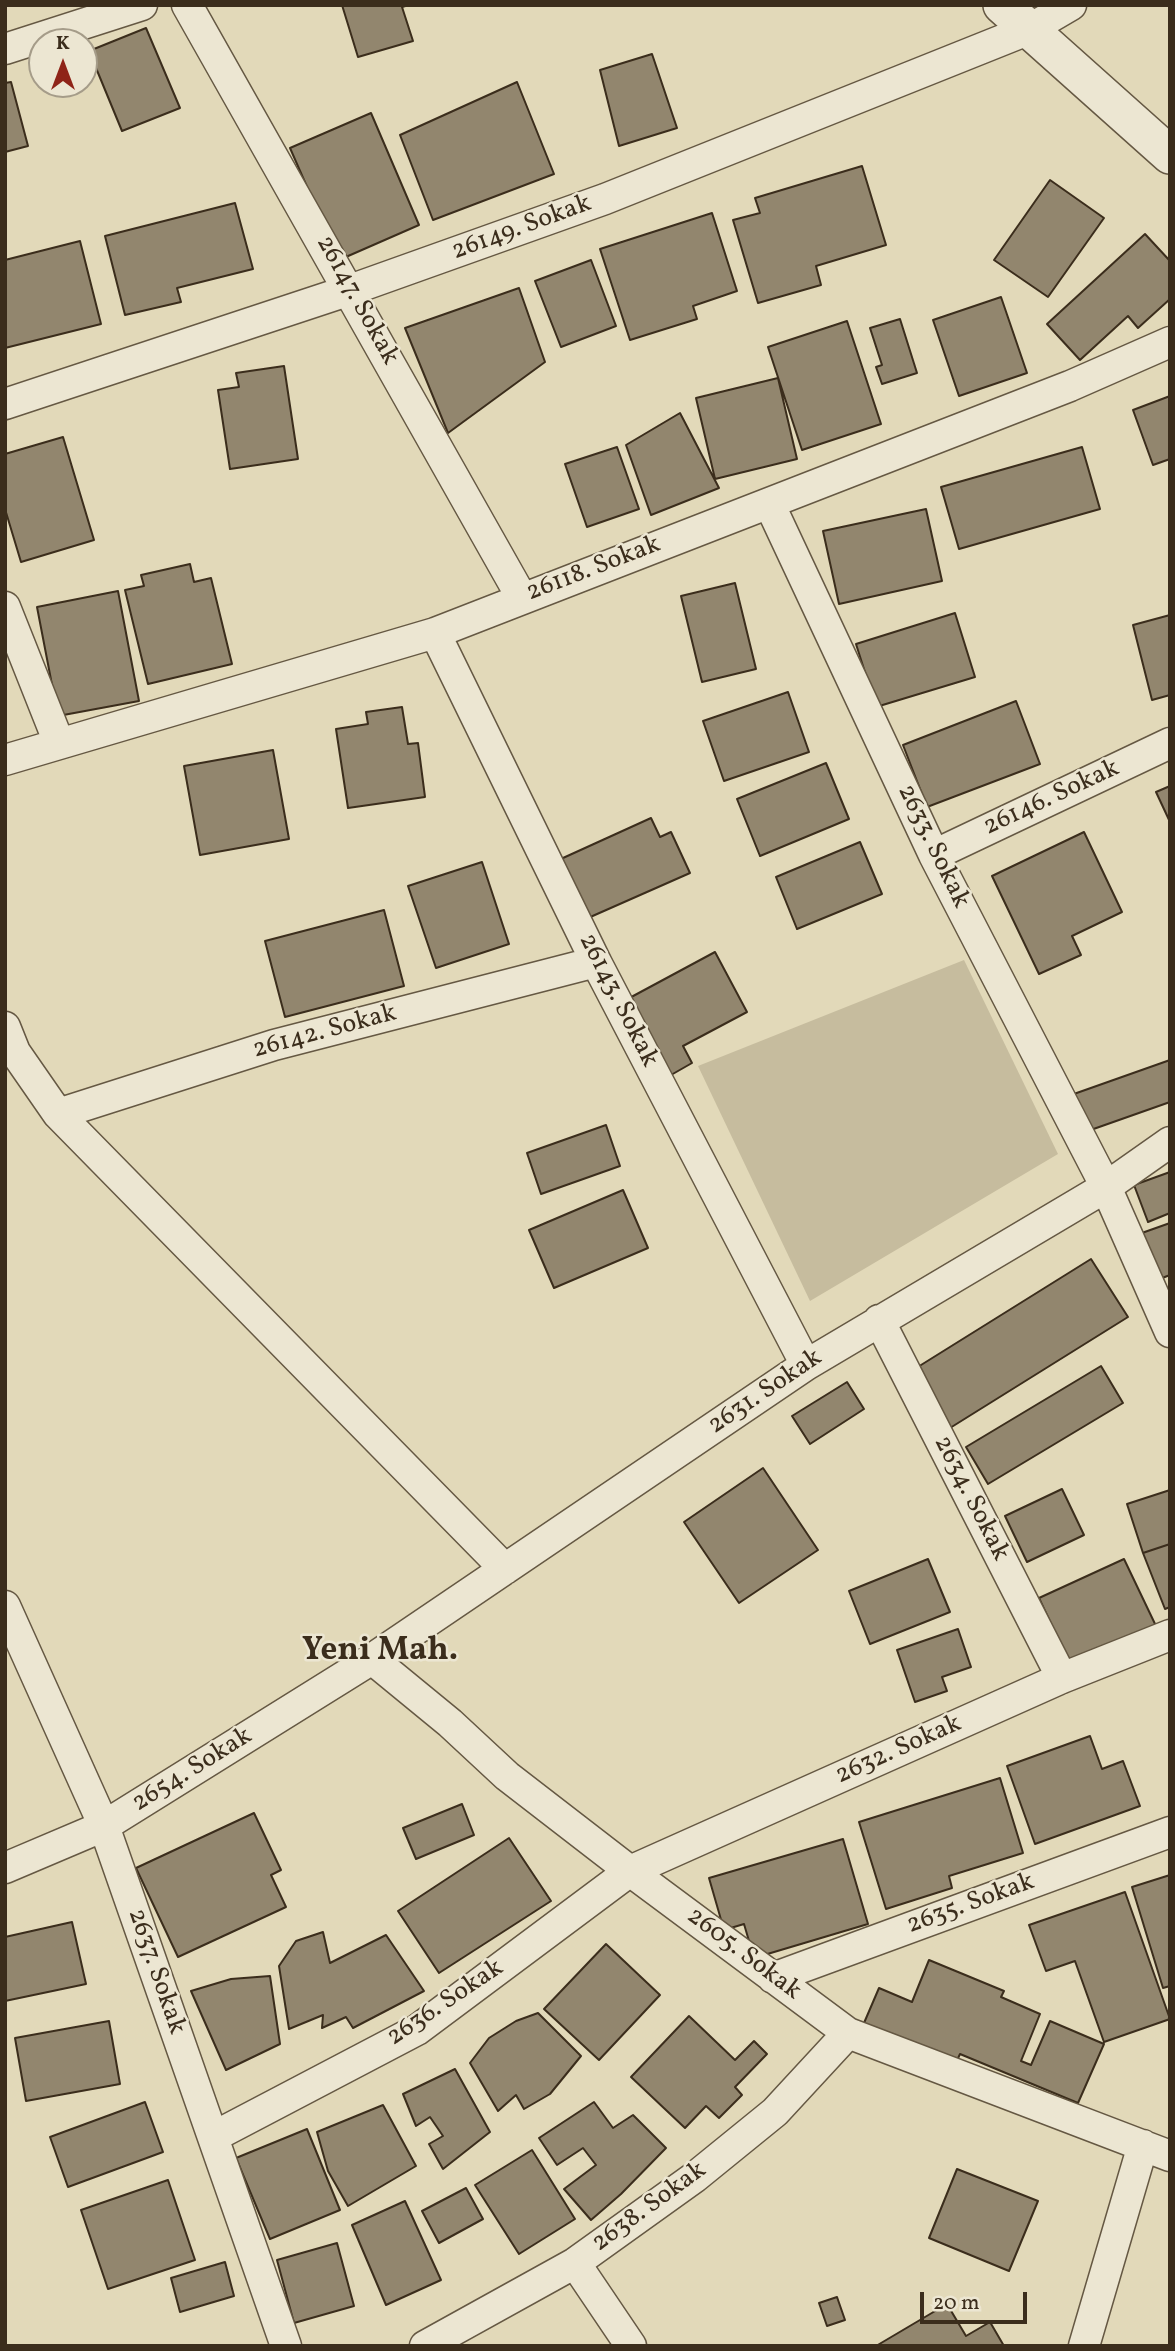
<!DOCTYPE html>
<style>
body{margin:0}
#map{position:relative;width:1175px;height:2351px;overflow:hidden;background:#e2d9b9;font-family:Vollkorn,serif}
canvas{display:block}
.frame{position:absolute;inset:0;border:7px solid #3b2d1c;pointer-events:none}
.north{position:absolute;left:28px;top:28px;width:70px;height:70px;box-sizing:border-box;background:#ece6d2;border:2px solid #a59c89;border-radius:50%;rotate:0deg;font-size:19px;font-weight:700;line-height:28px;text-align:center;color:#3b2d1c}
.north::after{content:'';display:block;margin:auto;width:24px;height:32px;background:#8f2418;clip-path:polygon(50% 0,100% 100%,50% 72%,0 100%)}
.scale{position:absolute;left:920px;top:2292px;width:107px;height:32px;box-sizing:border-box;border:4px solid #3b2d1c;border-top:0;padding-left:9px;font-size:21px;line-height:24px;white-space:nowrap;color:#3b2d1c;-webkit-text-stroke:5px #ece6d2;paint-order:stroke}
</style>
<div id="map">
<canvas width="1175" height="2351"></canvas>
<div class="frame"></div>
<div class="north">K</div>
<div class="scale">20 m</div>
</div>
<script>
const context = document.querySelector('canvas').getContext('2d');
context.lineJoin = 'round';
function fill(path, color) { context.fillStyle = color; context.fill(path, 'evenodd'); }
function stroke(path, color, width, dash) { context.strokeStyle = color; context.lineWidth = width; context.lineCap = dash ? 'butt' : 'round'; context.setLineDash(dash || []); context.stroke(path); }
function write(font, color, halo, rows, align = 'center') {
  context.font = font + ' Vollkorn,serif'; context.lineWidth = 5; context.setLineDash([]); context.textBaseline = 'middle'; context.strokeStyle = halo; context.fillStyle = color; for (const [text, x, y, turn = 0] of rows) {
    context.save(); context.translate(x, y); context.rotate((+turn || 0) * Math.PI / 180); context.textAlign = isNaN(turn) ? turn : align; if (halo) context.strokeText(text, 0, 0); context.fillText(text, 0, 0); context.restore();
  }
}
fill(new Path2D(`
 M964 960 1058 1154 810 1301 698 1066Z`), '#c6bc9e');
const building = new Path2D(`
 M342 5H409L402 7 413 41 358 57Z
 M146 28 180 108 122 131 89 51Z
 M652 54 677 128 619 146 600 70Z
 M11 82 28 146 5 152V83Z
 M517 82 554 174 433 220 400 135Z
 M371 113 419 225 339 260 290 148Z
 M862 166 886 245 816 266 821 285 758 303 733 220 760 213 755 198Z
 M1050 180 1104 218 1048 297 994 260Z
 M235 203 253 269 177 288 181 302 125 315 105 236Z
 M712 213 737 291 693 306 697 319 630 340 600 249Z
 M1145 234 1170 261V299L1138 328 1128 316 1080 360 1047 324Z
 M80 241 101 324 5 348V260Z
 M591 260 616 326 561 347 535 281Z
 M519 288 545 362 448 433 405 328Z
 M1001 297 1027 373 959 396 933 320Z
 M900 319 917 373 882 384 876 367 882 365 870 328Z
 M847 321 881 424 802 450 768 347Z
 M284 366 298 459 230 469 218 390 239 387 236 373Z
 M778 378 797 459 715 479 696 398Z
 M1170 396V459L1153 465 1133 410Z
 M680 413 719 488 651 515 626 445Z
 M63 437 94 540 21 562 5 509V454Z
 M617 447 639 509 587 527 565 464Z
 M1082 447 1100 509 959 549 941 487Z
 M926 509 942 581 839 604 823 531Z
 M190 564 194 582 211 578 232 664 148 684 125 590 144 586 141 575Z
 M735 583 756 669 702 682 681 596Z
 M118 591 139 701 58 716 37 607Z
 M955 613 975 677 876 707 856 644Z
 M1170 615V695L1152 700 1133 625Z
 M788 692 809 752 724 781 703 721Z
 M1016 701 1040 764 927 807 903 745Z
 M402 707 408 744 418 743 425 797 348 808 336 729 368 724 366 712Z
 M273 750 289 839 200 855 184 766Z
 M826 763 849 819 760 856 737 799Z
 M1170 786V822L1156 792Z
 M651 818 660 837 671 832 690 873 579 922 552 863Z
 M1084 832 1122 912 1072 936 1081 955 1039 974 992 876Z
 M860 842 882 894 797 929 776 877Z
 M482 862 509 944 436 968 408 886Z
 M384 910 404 986 285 1017 265 941Z
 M715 952 747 1012 683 1046 692 1063 664 1079 622 1002Z
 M1170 1060V1102L1085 1132 1071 1095Z
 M606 1125 620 1166 541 1194 527 1153Z
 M1170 1172V1213L1148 1222 1134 1185Z
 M623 1190 648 1248 554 1288 529 1230Z
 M1170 1223V1275L1157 1280 1139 1234Z
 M1091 1259 1128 1317 950 1428 913 1370Z
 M1101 1366 1123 1403 988 1484 966 1447Z
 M847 1382 864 1409 810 1444 792 1416Z
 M763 1468 818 1550 739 1603 684 1522Z
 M1062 1489 1084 1535 1027 1562 1005 1516Z
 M1170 1490V1544L1143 1553 1127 1504Z
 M1170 1544V1607L1165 1609 1143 1553Z
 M928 1559 950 1612 870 1644 849 1591Z
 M1124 1559 1156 1626 1070 1665 1039 1598Z
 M958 1629 971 1667 942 1677 947 1691 915 1702 897 1650Z
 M1090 1736 1102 1769 1123 1761 1140 1806 1035 1844 1007 1766Z
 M1000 1778 1023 1853 949 1876 952 1888 886 1909 859 1822Z
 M462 1804 474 1835 416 1859 403 1828Z
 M254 1813 281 1870 271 1875 286 1907 178 1957 136 1868Z
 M509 1838 551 1901 439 1973 398 1911Z
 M843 1839 868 1924 754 1958 744 1924 724 1930 709 1878Z
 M1170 1875V1986L1163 1988 1132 1887Z
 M1125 1892 1170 2019 1104 2042 1075 1961 1046 1971 1029 1925Z
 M72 1922 86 1984 5 2001V1937Z
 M323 1932 330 1963 386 1935 424 1991 353 2028 346 2017 322 2028 323 2015 289 2029 279 1966 296 1941Z
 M606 1944 660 1995 599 2060 544 2009Z
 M929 1960 1004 1991 1001 1997 1040 2014 1021 2061 1031 2065 1050 2021 1104 2044 1078 2103 960 2054 953 2069 861 2030 879 1988 912 2002Z
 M270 1976 280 2044 226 2070 191 1991 231 1979Z
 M538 2013 581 2056 550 2094 524 2109 516 2095 498 2111 470 2063 489 2038 516 2021Z
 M689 2016 735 2060 754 2041 767 2054 735 2087 742 2095 719 2118 706 2106 685 2128 631 2077Z
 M109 2021 120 2084 26 2101 15 2038Z
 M455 2069 490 2132 443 2169 429 2144 443 2136 430 2117 416 2126 403 2094Z
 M145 2102 163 2152 68 2187 50 2137Z
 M594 2102 613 2128 633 2115 666 2148 621 2194 591 2220 564 2189 596 2165 583 2148 557 2165 539 2138Z
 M383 2105 416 2166 348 2206 328 2171 317 2132Z
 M307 2129 340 2210 270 2239 236 2158Z
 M532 2150 575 2219 519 2254 475 2185Z
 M957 2169 1038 2201 1009 2271 929 2238Z
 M168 2180 195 2260 108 2289 81 2210Z
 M466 2188 483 2219 439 2243 422 2211Z
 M405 2201 441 2280 386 2305 352 2225Z
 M337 2243 354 2306 294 2323 277 2260Z
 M225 2262 234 2296 180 2312 171 2278Z
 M837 2297 845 2320 827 2326 819 2303Z
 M947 2304 966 2336 990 2322 1004 2346H876Z`);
fill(building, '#92866e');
stroke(building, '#3b2d1c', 2);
const minor = new Path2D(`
 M187 5 522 598
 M5 49 142 5
 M5 404 350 290 605 199 1030 29 1071 5
 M769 503 934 855 1106 1187 1170 1332
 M5 607 59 743
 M435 633 596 962 806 1365
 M5 760 435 633 1070 386 1170 342
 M934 855 1170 743
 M5 1027 15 1052 58 1114 505 1569
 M58 1114 274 1045 596 962
 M879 1320 1062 1678
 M5 1606 104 1826 286 2346
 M372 1659 450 1723 507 1776 630 1871 848 2033 1170 2156
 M5 1868 104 1826 372 1659 806 1365 1106 1187 1170 1142
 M773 1978 1170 1832
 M213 2137 417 2030 630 1871 1062 1678 1170 1635
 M575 2263 631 2346
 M425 2346 575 2263 695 2177 775 2112 848 2033
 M1084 2346 1143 2145`);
const tertiary = new Path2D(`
 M1002 5 1170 155`);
stroke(minor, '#655843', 33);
stroke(tertiary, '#655843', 40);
stroke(minor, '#ece6d2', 30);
stroke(tertiary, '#ece6d2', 37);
write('26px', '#3b2d1c', '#ece6d2', [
 ["26149. Sokak",522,229,-20],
 ["26147. Sokak",356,301,61],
 ["26118. Sokak",594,570,-21],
 ["26146. Sokak",1052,799,-25],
 ["2633. Sokak",932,847,64],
 ["26143. Sokak",617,1001,63],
 ["26142. Sokak",325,1033,-15],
 ["2631. Sokak",766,1393,-34],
 ["2634. Sokak",970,1499,63],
 ["2632. Sokak",899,1751,-24],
 ["2654. Sokak",193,1771,-32],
 ["2635. Sokak",971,1905,-20],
 ["2605. Sokak",743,1955,37],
 ["2637. Sokak",155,1972,71],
 ["2636. Sokak",446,2004,-34],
 ["2638. Sokak",650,2208,-36]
]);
write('bold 33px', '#3b2d1c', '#ece6d2', [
 ["Yeni Mah.",380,1653]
]);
</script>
